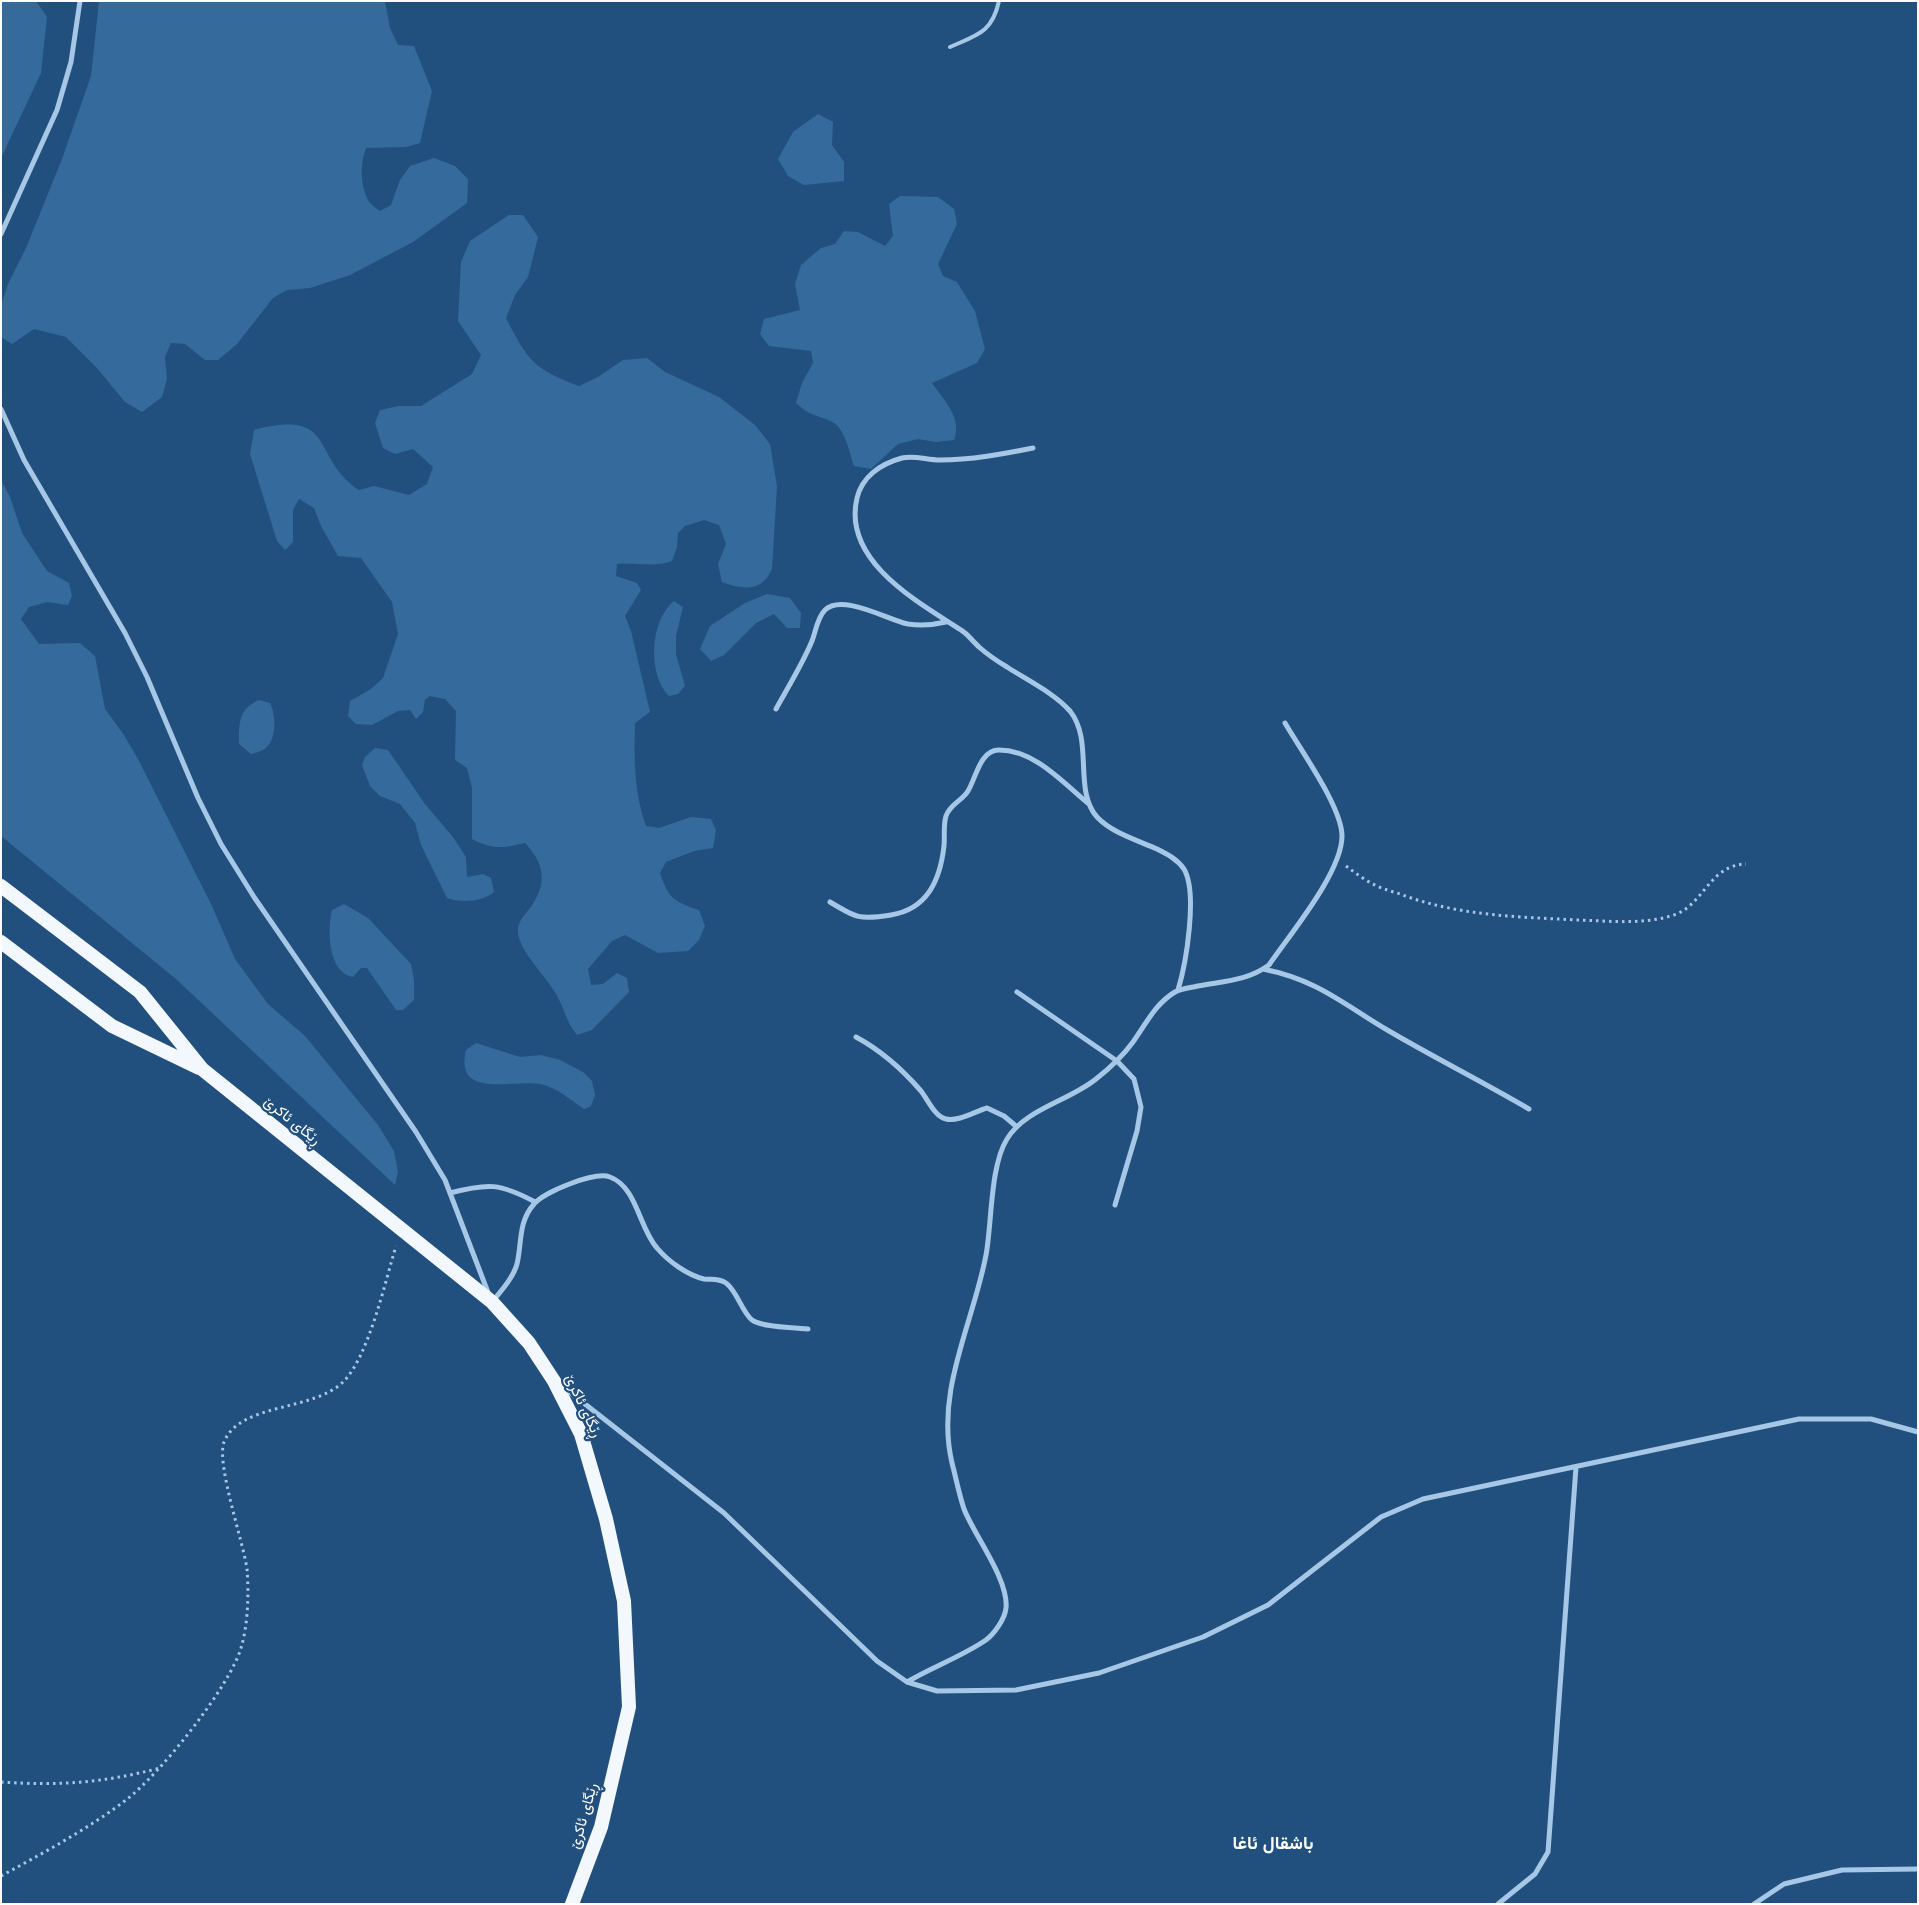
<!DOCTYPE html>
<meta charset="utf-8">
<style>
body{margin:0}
#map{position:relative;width:1919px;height:1905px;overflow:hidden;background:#22507e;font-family:Helvetica,sans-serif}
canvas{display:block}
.frame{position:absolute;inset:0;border:2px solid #fff;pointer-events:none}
</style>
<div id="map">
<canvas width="1919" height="1905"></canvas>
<div class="frame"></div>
</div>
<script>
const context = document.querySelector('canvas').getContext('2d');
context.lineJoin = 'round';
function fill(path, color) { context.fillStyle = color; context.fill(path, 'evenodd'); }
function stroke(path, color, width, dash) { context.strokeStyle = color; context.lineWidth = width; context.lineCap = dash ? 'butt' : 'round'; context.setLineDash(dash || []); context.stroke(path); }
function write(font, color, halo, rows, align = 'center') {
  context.font = font + ' Helvetica,Vazirmatn,sans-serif'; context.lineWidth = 4.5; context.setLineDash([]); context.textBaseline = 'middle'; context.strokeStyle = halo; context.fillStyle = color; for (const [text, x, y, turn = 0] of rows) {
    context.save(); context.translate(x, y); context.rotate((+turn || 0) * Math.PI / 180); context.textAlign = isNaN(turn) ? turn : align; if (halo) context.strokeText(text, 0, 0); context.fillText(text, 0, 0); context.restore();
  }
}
fill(new Path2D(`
 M1 1H36L47 17 41 73 1 158Z
 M99 1H385L390 28 398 45 414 46 432 91 420 143 406 147 366 148C360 163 360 185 368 200 370 204 376 208 380 211L391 205 400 180 410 166 434 158 455 166 468 179 467 203 413 242 350 275 310 288 287 290 273 298 237 344 218 360H205L185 344 171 343 165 357 167 379 162 397 142 412 125 402 97 368 66 337 34 329 12 344 1 337V305L8 284 26 248 62 159 91 76Z
 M818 114 833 122 832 145 844 162V181L804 185 788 176 778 159 793 132Z
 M900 196 938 197 954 209 957 224 938 264 943 276 957 282 975 311 985 349 977 363 932 383C944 400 963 419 954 440L936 442 918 439 898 444 871 469 854 466C850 454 845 430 834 423 818 414 812 418 796 403L802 383 813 363 811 351 769 346 760 334 764 319 800 310 795 284 801 265 821 248 835 244 844 231 858 232 885 246 893 236 889 204Z
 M509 215H523L538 237 528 277 515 295 506 318C528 361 534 369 579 386L598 377 623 360 647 358 665 372 719 397 755 425 770 444 777 486 772 569C762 592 743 590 722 582L718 564 726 544 719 525 704 520 685 526 678 533 677 547 672 561C654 568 635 562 617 564L616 576 637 583 641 590 625 616 631 631 650 712 635 723C634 759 634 793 646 826L659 828 691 817 711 819 716 830 713 848 694 851 666 862 660 873C669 899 673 901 699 910L705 926 699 940 688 951 658 953 625 935 612 941 588 969 591 985 603 984 617 973 627 978 629 992 592 1030 577 1035C565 1020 565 1009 556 994 546 976 519 951 518 932 517 919 529 912 534 902 548 879 542 861 525 843 504 848 492 850 472 839V788L467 768 455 760 456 711 445 699 430 696 425 700 423 712 416 719 410 710 398 711 372 725 356 724 348 716 350 701 371 689 383 678 398 634 392 602 361 558 338 556 321 526 314 508 299 499 293 510V542L285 550 277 541 250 454 254 430C338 408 310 458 359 490L374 486 409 495 427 484 433 467 413 449 395 454 383 448 375 423 380 410 399 406H421L472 374 481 355 458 321 461 262 470 241Z
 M1 480 10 497 22 533 47 571 69 583 72 596 68 605 47 602 29 607 21 619 39 644 80 643 95 656 105 709 124 735 138 759 212 906 235 959 268 1004 305 1036 378 1125 394 1151 398 1172 395 1185 176 979 1 836Z
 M767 594 790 598 801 613 800 628H787L774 614 756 623 724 655 711 661 700 649 710 626 745 603Z
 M674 601 683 607 676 636V654L685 686 678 694 669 696C647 674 650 620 674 601Z
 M259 700 270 703C276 715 277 738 266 748 262 751 256 753 251 754L239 744C239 724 238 709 259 700Z
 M375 748 388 750 425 804 453 837 466 857 467 877 483 874 491 878 494 892C482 902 462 903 447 898L421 845 415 823 400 804 380 796 370 786 362 765 365 757Z
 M344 904 368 918 411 964 414 980V1000L403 1010H396L367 968H361L353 977C328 973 327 930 332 910Z
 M476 1043 520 1057 541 1055 560 1060 583 1072 592 1081 595 1095 591 1106 584 1109C571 1100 556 1087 540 1084 513 1079 454 1100 466 1050Z`), '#356a9c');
stroke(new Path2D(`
 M1346 866C1354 872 1362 878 1371 883 1380 888 1390 891 1400 894 1458 916 1518 917 1579 920 1611 921 1643 925 1674 915 1704 905 1709 865 1746 864
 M1 1782C60 1786 102 1783 160 1768
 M1 1876C43 1853 88 1829 126 1800 160 1774 229 1688 241 1648 248 1625 249 1593 247 1569 243 1541 216 1463 224 1442 240 1402 314 1412 344 1381 369 1355 385 1282 396 1246`), '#a6c7e6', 3, [2.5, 4]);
stroke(new Path2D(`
 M950 47C977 35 992 33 999 1`), '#a6c7e6', 4);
stroke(new Path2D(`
 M1 234 57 110 71 62 80 1
 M1 409 24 460 125 633 147 677 198 798 221 844 254 897 416 1132 445 1180 489 1295
 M1033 448C1003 454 971 460 940 460 927 460 914 455 902 458 880 464 862 477 857 498 842 561 918 602 961 630 968 634 973 642 979 647 988 655 997 661 1007 667 1027 680 1054 693 1070 711 1094 741 1073 790 1097 817 1112 833 1137 840 1157 849 1167 854 1177 859 1184 869 1198 893 1186 964 1178 990
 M776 709C788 687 802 665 812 641 816 631 817 618 825 610 842 593 888 620 908 624 922 626 933 625 946 622
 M830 902C856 918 860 920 891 915 927 909 940 881 944 846 945 836 943 826 946 816 950 804 962 801 968 791 976 778 980 750 999 750 1035 750 1063 783 1089 804
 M1263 969C1318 980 1343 1004 1389 1031 1435 1058 1483 1082 1529 1109
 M1017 992 1117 1061 1134 1079 1141 1107 1137 1131 1115 1205
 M856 1037C882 1051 902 1069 921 1091 928 1100 935 1117 946 1119 958 1122 976 1111 987 1108L1004 1116 1017 1127
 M450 1193C488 1183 500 1183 535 1202
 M492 1302C501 1291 513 1278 517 1264 522 1243 518 1222 534 1204 544 1192 595 1171 610 1177 637 1187 639 1228 657 1248 668 1261 687 1275 704 1279 712 1280 718 1278 726 1283 737 1291 742 1312 752 1320 761 1327 795 1328 808 1329
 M562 1386 724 1513 877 1661 907 1682 937 1691 1016 1690 1099 1673 1203 1637 1268 1605 1381 1517 1423 1499 1799 1419H1871L1918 1432
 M907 1682C932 1667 961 1657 986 1640 994 1634 1005 1619 1006 1608 1009 1580 974 1535 964 1509 959 1494 956 1478 952 1463 935 1391 973 1324 986 1255 992 1223 990 1166 1007 1139 1025 1109 1069 1101 1096 1079 1110 1068 1122 1057 1133 1042 1146 1024 1155 1004 1175 992 1182 988 1190 988 1198 986 1224 981 1247 981 1269 965 1291 933 1342 872 1342 836 1342 807 1300 749 1285 723
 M1498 1904 1535 1874 1548 1852 1576 1467
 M1754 1904 1784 1884 1842 1870 1918 1869`), '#a6c7e6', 5);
stroke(new Path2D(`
 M1 886 140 992 202 1069 492 1302 529 1343 554 1381 581 1434 606 1519 624 1601 629 1707 601 1827 572 1904
 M1 942 112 1026 199 1068`), '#f3f8fe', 14);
write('15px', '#fff', '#22507e', [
 ["ڕێگای ئاکرێ",292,1121,39],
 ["ڕێگای ئاکرێ",583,1406,65],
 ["ڕێگای ئاکرێ",584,1816,-74]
]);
write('bold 18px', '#fff', '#22507e', [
 ["باشقال ئاغا",1273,1844]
]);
</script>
